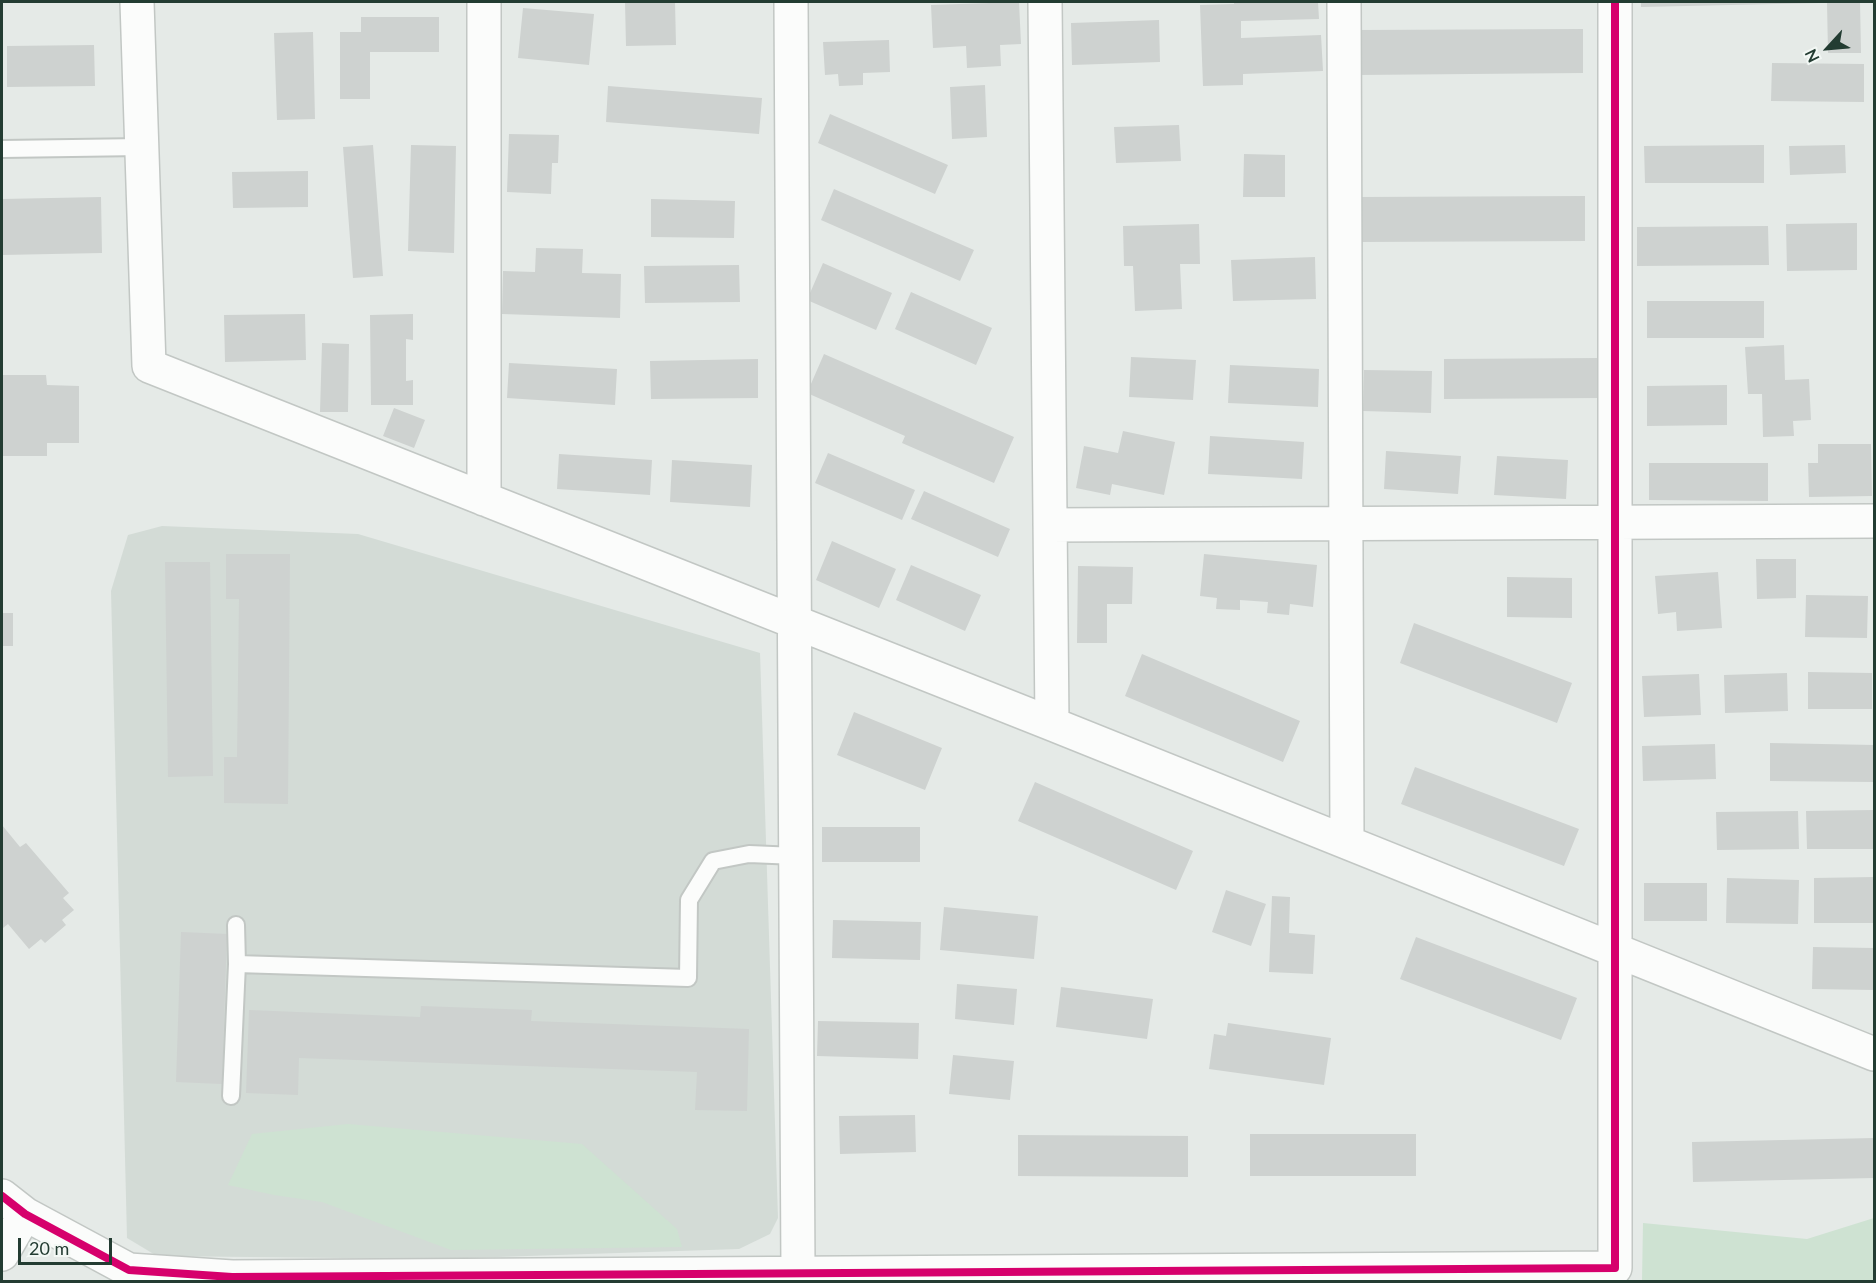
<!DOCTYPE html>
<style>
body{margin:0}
#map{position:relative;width:1876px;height:1283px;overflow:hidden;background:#e5eae7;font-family:Lato,sans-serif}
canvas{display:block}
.frame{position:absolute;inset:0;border:3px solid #233c32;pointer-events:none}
.north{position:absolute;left:1798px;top:18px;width:60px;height:60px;-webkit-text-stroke:4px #f3f8f5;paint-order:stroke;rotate:244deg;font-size:16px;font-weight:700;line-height:24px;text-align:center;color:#233c32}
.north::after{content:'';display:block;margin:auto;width:21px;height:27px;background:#233c32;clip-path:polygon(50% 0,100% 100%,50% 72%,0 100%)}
.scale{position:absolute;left:18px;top:1238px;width:94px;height:27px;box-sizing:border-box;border:3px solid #233c32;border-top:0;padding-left:8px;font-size:18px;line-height:21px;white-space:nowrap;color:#233c32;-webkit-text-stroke:4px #f3f8f5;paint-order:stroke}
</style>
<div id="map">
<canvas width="1876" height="1283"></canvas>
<div class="frame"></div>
<div class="north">N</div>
<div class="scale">20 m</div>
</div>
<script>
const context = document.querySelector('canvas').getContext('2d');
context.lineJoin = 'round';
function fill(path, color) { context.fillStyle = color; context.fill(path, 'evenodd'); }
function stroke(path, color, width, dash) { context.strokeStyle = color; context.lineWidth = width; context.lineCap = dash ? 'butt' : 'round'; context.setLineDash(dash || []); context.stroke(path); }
fill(new Path2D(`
 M162 526 358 534 760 653 778 1218 770 1234 739 1249 437 1259 157 1256 127 1238 111 591 128 535Z`), '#d3dbd6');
fill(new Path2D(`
 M348 1124 582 1144 677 1229 682 1247 451 1250 322 1202 274 1195 228 1185 252 1134Z
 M1874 1218V1281H1642L1643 1223 1807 1239Z`), '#cee2d2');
fill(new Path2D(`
 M625 2H675L676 45 626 46Z
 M1019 2 1021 44 1000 45 1001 66 967 68 966 46 933 48 931 5Z
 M1234 2H1318L1319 19 1241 21V38L1321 35 1323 71 1243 74V85L1203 86 1200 5 1234 4Z
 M1641 2H1821V3L1641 7Z
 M1827 2H1860L1861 53H1828Z
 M523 8 594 14 589 65 518 58Z
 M361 17H439V52H370V99H340V32H361Z
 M1159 20 1160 62 1072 65 1071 23Z
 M1583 29V73L1358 75V30Z
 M313 32 315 119 277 120 274 33Z
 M889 40 890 72 863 73V85L839 86 838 74 825 75 823 42Z
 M94 45 95 86 7 87V46Z
 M1772 63 1864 64V102L1771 101Z
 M985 85 987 137 952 139 950 87Z
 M608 86 762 98 759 134 606 122Z
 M830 114 948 165 935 194 818 143Z
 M1179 125 1181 161 1116 163 1114 127Z
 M509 134 559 135 558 163H552L551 194 507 192Z
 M373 145 383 276 353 278 343 147Z
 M411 145 456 146 454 253 408 251Z
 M1764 145V183H1645L1644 146Z
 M1845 145 1846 173 1790 175 1789 146Z
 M1244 154 1285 155V197H1243Z
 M308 171V207L233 208 232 172Z
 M834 189 974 250 960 281 821 220Z
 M1585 196V241L1361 242 1360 197Z
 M101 197 102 253 2 255V199Z
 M651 199 735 201 734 238 651 237Z
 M1857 223V270L1787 271 1786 224Z
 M1199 224 1200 264H1180L1182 309 1135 311 1133 266H1124L1123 226Z
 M1768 226 1769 265 1637 266V227Z
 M536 248 583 249 582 273 621 274 620 318 502 314 503 271 535 272Z
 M1315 257 1316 299 1233 301 1231 260Z
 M823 263 892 293 876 330 807 300Z
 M739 265 740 302 645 303 644 266Z
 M911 292 992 328 976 365 895 329Z
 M1647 301H1764V338H1647Z
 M305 314 306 360 225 362 224 315Z
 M413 314V340L406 339V381L413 380V405H371L370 315Z
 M322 343 349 344 348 412H320Z
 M1784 345 1785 380 1809 379 1811 420 1793 421 1794 436 1763 437 1762 394H1748L1745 347Z
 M824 354 1014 437 994 483 902 443 905 436 807 393Z
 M1131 357 1196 360 1193 400 1129 397Z
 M1599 358V398L1444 399V359Z
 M758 359V398L651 399 650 361Z
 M509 363 617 369 615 405 507 398Z
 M1230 365 1319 369 1318 407 1228 403Z
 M1364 370 1432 371 1431 413 1363 411Z
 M2 375H46L47 385 79 386V443H47V456H2Z
 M1727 385V425L1647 426V386Z
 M394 408 425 420 414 448 383 436Z
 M1123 431 1175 442 1164 495 1112 484 1110 495 1076 488 1084 446 1118 453Z
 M1210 436 1304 442 1302 479 1208 474Z
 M1818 444H1871L1872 496 1809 497 1808 463H1818Z
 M1386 451 1461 456 1458 494 1384 489Z
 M828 453 915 490 902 520 815 483Z
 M559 454 652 460 650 495 557 489Z
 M1497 456 1568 460 1566 499 1494 495Z
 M672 460 752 465 750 507 670 502Z
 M1649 463H1768V501L1649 500Z
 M924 491 1010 529 998 557 911 519Z
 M832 541 896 569 879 608 816 580Z
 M226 554H290L288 804 224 803V757H237L239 599H226Z
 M1204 554 1317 565 1313 607 1290 604 1289 615 1267 613 1268 602 1240 600V610L1216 609 1217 598 1200 596Z
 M1756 559H1796V598L1757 599Z
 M165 562H210L213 776 168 777Z
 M911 565 981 595 965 631 896 600Z
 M1078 566 1133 567 1132 604H1107V643H1077Z
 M1718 572 1722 628 1677 631 1676 612 1658 614 1655 576Z
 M1507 577 1572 578V618L1507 617Z
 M1806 595 1868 596 1867 638 1805 637Z
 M2 613H13V646H2Z
 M1414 623 1572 683 1557 723 1400 663Z
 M1142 654 1300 721 1283 762 1125 696Z
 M1808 672 1872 673V709H1808Z
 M1787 673 1788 711 1725 713 1724 675Z
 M1699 674 1701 715 1644 717 1642 676Z
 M854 712 942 748 925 790 837 755Z
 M1770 743 1874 745V782L1770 781Z
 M1715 744 1716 779 1643 781 1642 746Z
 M1415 767 1579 829 1564 866 1401 804Z
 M1035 782 1193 851 1176 890 1018 821Z
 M1873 810 1874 849H1807L1806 811Z
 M1798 811 1799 849 1717 850 1716 812Z
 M2 825 20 847 26 843 69 893 63 898 74 910 62 920 66 925 45 943 41 939 29 949 8 924 3 928 2 927Z
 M822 827H920V862H822Z
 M1874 877V923H1814V878Z
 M1727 878 1799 880 1798 924 1726 923Z
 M1644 883H1707V921H1644Z
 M1226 890 1266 904 1251 946 1212 932Z
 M1272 896 1290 897 1289 933 1315 935 1313 974 1269 972Z
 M944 907 1038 916 1034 959 940 950Z
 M833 920 921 922 920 960 832 958Z
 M181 932 227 934 222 1084 176 1082Z
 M1416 937 1577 998 1561 1040 1400 979Z
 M1813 947 1874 948V990L1812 989Z
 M957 984 1017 989 1014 1025 955 1019Z
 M1061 987 1153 999 1147 1039 1056 1027Z
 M421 1006 532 1010 531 1021 749 1029 747 1111 695 1110 697 1072 299 1058 298 1095 246 1093 249 1010 420 1017Z
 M818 1021 919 1023 918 1059 817 1056Z
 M1228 1023 1331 1038 1324 1085 1209 1069 1214 1034 1226 1036Z
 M953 1055 1014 1061 1010 1100 949 1094Z
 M915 1115 916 1152 840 1154 839 1116Z
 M1250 1134H1416V1176H1250Z
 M1018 1135 1188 1136V1177L1018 1176Z
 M1874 1138V1178L1693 1182 1692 1142Z`), '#ced2d0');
const lane = new Path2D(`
 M2 149 142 147
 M237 964 688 978 689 900 713 861 749 854 796 856
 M231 1096 237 964 236 925`);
const street = new Path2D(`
 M137 2 149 366 1052 724 1874 1054
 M791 2 798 1272
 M1045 2 1052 724
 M1344 2 1347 842
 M484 499V2
 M1050 525 1874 521
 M2 1196 25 1214 129 1270 232 1277 1615 1268V2
 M2 1254 25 1214`);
stroke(lane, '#c2c7c4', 20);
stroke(street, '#c2c7c4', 36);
stroke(lane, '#fbfcfb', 16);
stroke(street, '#fbfcfb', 33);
stroke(new Path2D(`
 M2 1196 25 1214 129 1270 232 1277 1615 1268V2`), '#d6006c', 8);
</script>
